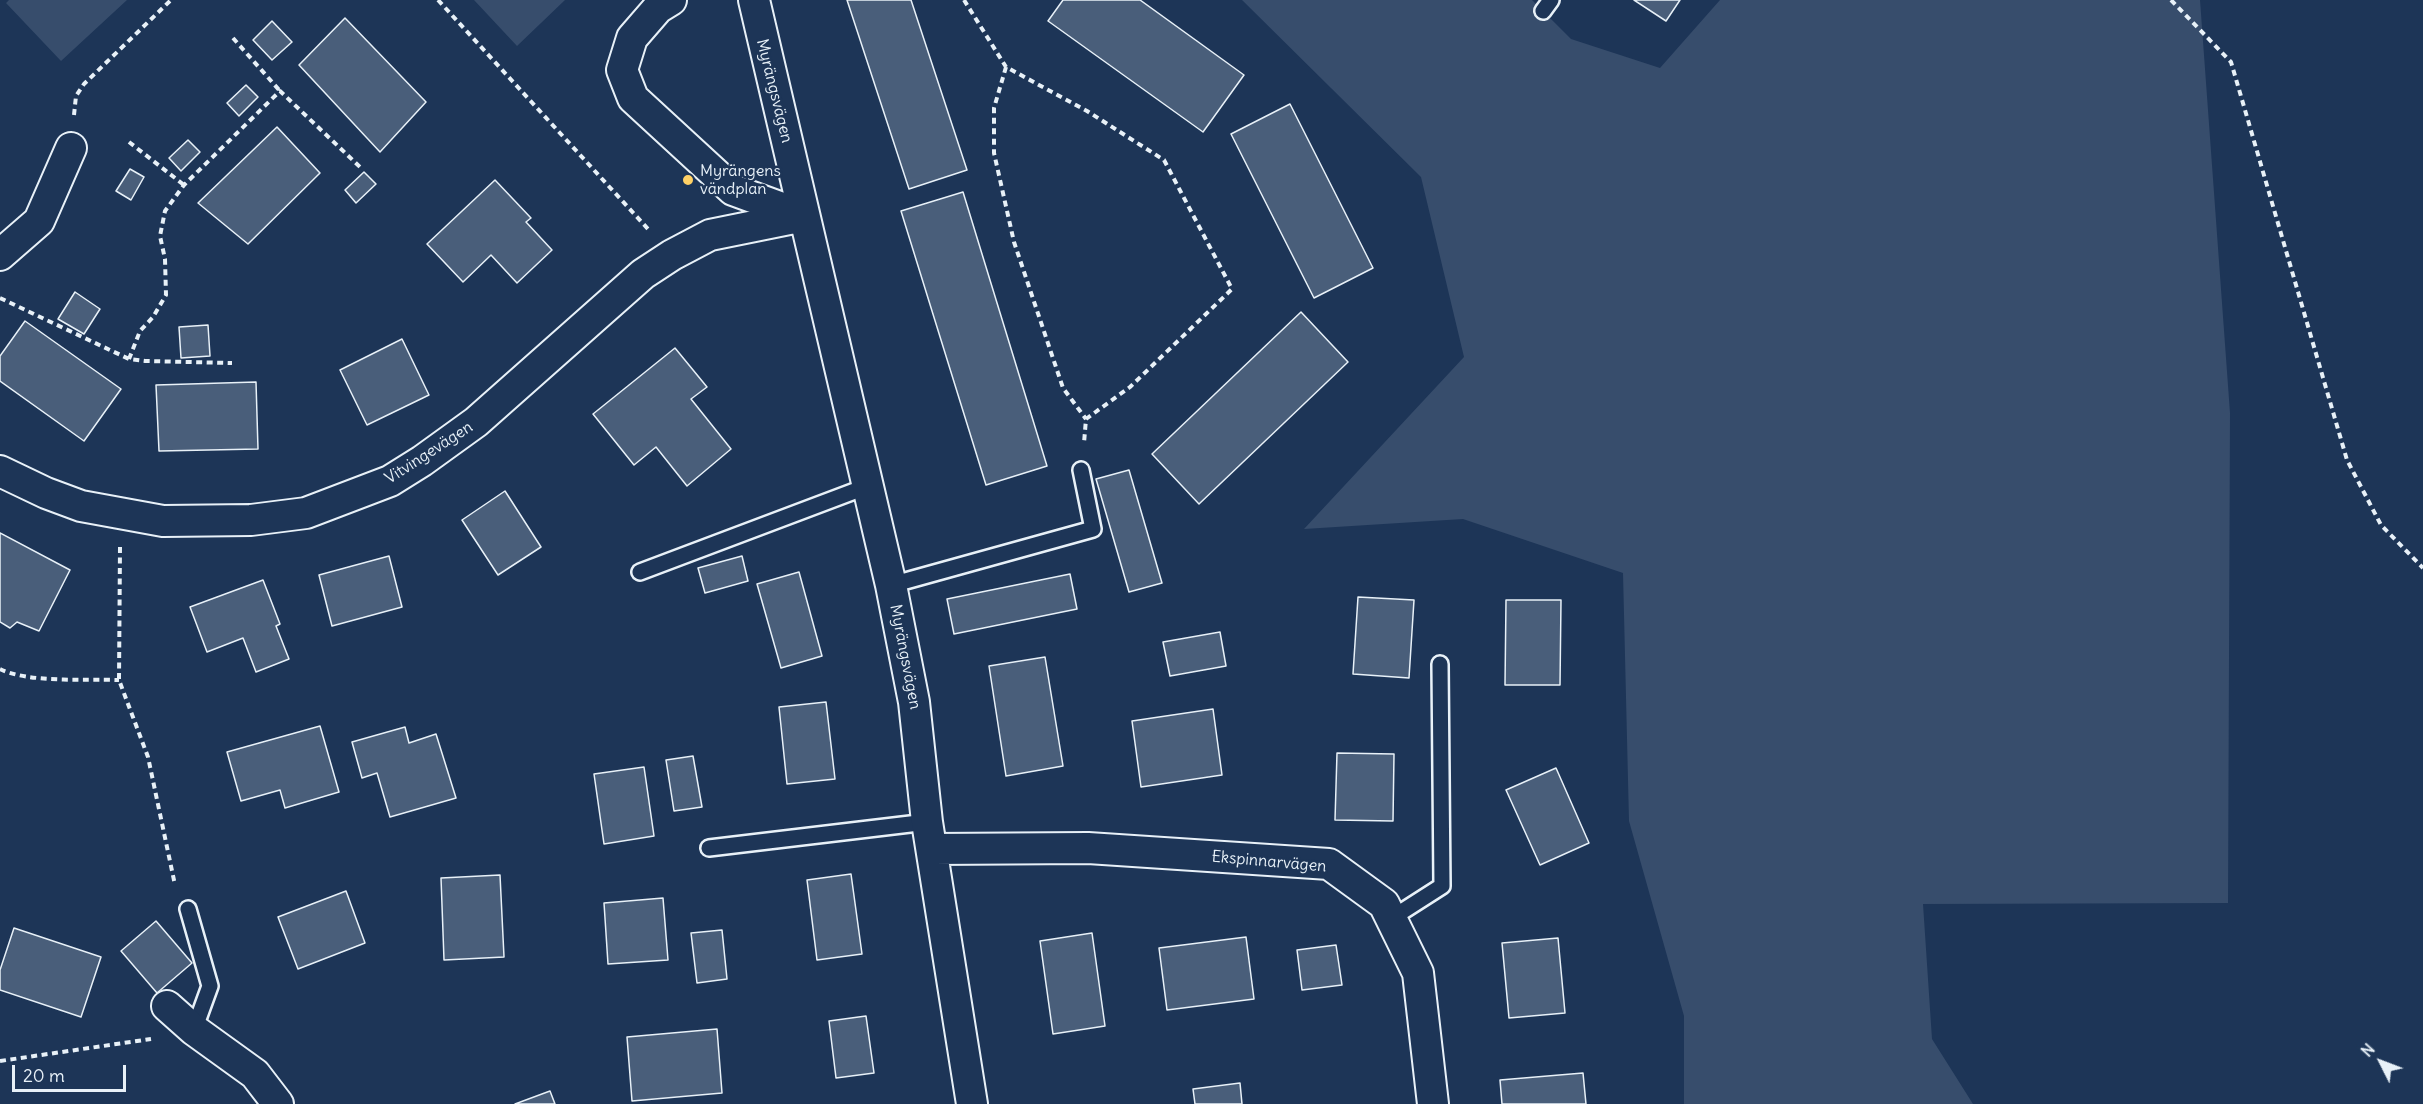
<!DOCTYPE html>
<meta charset="utf-8">
<style>
body{margin:0}
#map{position:relative;width:2423px;height:1104px;overflow:hidden;background:#1d3557;font-family:Delius,sans-serif}
canvas{display:block}
.north{position:absolute;left:2351px;top:1032px;width:60px;height:60px;-webkit-text-stroke:4px #1d3557;paint-order:stroke;rotate:312deg;font-size:16px;font-weight:700;line-height:24px;text-align:center;color:#e8f1f8}
.north::after{content:'';display:block;margin:auto;width:21px;height:27px;background:#e8f1f8;clip-path:polygon(50% 0,100% 100%,50% 72%,0 100%)}
.scale{position:absolute;left:12px;top:1065px;width:114px;height:27px;box-sizing:border-box;border:3px solid #e8f1f8;border-top:0;padding-left:8px;font-size:18px;line-height:21px;white-space:nowrap;color:#e8f1f8;-webkit-text-stroke:4px #1d3557;paint-order:stroke}
</style>
<div id="map">
<canvas width="2423" height="1104"></canvas>
<div class="north">N</div>
<div class="scale">20 m</div>
</div>
<script>
const context = document.querySelector('canvas').getContext('2d');
context.lineJoin = 'round';
function fill(path, color) { context.fillStyle = color; context.fill(path, 'evenodd'); }
function stroke(path, color, width, dash) { context.strokeStyle = color; context.lineWidth = width; context.lineCap = dash ? 'butt' : 'round'; context.setLineDash(dash || []); context.stroke(path); }
function write(font, color, halo, rows, align = 'center') {
  context.font = font + ' Delius,sans-serif'; context.lineWidth = 5; context.setLineDash([]); context.textBaseline = 'middle'; context.strokeStyle = halo; context.fillStyle = color; for (const [text, x, y, turn = 0] of rows) {
    context.save(); context.translate(x, y); context.rotate((+turn || 0) * Math.PI / 180); context.textAlign = isNaN(turn) ? turn : align; if (halo) context.strokeText(text, 0, 0); context.fillText(text, 0, 0); context.restore();
  }
}
fill(new Path2D(`
 M9 0H127L61 61 6 3Z
 M474 0H565L517 46Z
 M1242 0H1532L1571 39 1660 68 1720 0H2200L2230 413 2228 903 1923 904 1932 1039 1973 1104H1684V1016L1629 821 1623 573 1463 519 1304 529 1464 357 1421 177Z`), '#374d6c');
const building = new Path2D(`
 M847 0H911L967 170 909 189Z
 M1063 0H1140L1244 75 1203 132 1048 21Z
 M1634 0H1680L1666 21Z
 M345 18 426 102 380 152 299 65Z
 M272 21 292 42 272 60 253 40Z
 M246 85 258 97 239 116 227 103Z
 M1290 104 1373 268 1314 298 1231 134Z
 M277 127 320 173 248 244 198 203Z
 M188 140 200 152 181 171 169 158Z
 M130 169 144 177 131 200 116 191Z
 M364 172 376 184 356 203 345 190Z
 M495 180 531 218 526 222 552 250 517 283 491 255 463 282 427 244Z
 M963 192 1047 466 986 485 901 211Z
 M75 292 100 309 84 334 58 319Z
 M1301 312 1348 362 1199 504 1152 454Z
 M25 321 121 389 84 441 0 381V356Z
 M208 325 210 356 181 358 179 327Z
 M402 339 429 395 367 425 340 370Z
 M675 348 707 387 691 399 731 449 687 486 656 447 634 465 593 414Z
 M256 382 258 449 159 451 156 385Z
 M1129 470 1162 583 1129 592 1096 479Z
 M505 491 541 547 498 575 462 520Z
 M0 533 70 570 39 631 17 622 10 628 0 622Z
 M389 556 402 607 332 626 319 575Z
 M742 556 748 581 705 593 698 568Z
 M799 572 822 656 781 668 757 584Z
 M1070 574 1077 609 954 634 947 599Z
 M263 580 280 624 276 626 289 659 256 672 243 638 207 652 190 607Z
 M1358 597 1414 600 1409 678 1353 674Z
 M1506 600H1561L1560 685H1505Z
 M1220 632 1226 666 1170 676 1163 642Z
 M1045 657 1063 766 1006 776 989 666Z
 M826 702 835 779 787 784 779 707Z
 M1213 709 1222 775 1141 787 1132 721Z
 M320 726 339 792 285 808 280 790 241 801 227 752Z
 M405 727 409 743 436 734 456 798 390 817 377 773 362 778 352 742Z
 M1337 753 1394 754 1393 821 1335 820Z
 M693 756 702 807 674 811 666 760Z
 M644 767 654 836 604 844 594 774Z
 M1556 768 1589 843 1540 865 1506 790Z
 M851 874 862 954 817 960 807 880Z
 M500 875 504 957 444 960 441 878Z
 M346 891 365 943 298 969 278 917Z
 M663 898 668 960 608 964 604 903Z
 M156 921 192 963 157 993 121 951Z
 M14 928 101 957 81 1017 0 990V970Z
 M722 930 727 979 697 983 691 933Z
 M1092 933 1105 1026 1053 1034 1040 941Z
 M1246 937 1254 999 1167 1010 1159 948Z
 M1558 938 1565 1013 1509 1018 1502 943Z
 M1336 945 1342 985 1302 990 1297 950Z
 M866 1016 874 1073 836 1078 829 1021Z
 M717 1029 722 1093 632 1101 627 1037Z
 M1583 1073 1586 1104H1502L1500 1080Z
 M1240 1083 1242 1104H1195L1193 1089Z
 M550 1091 555 1104H515Z`);
fill(building, '#495e7a');
stroke(building, '#e8f1f8', 1.5);
const service = new Path2D(`
 M1543 11 1551 0
 M640 572 868 486
 M891 585 1093 529 1081 470
 M709 848 927 822
 M188 909 210 986 194 1030
 M1392 918 1442 886 1440 664`);
const minor = new Path2D(`
 M671 0 658 8 632 38 622 70 633 98 733 190 804 216
 M754 0 891 585 914 702 927 822 972 1104
 M0 255 39 221 71 148
 M0 471 46 493 81 506 163 521 251 520 306 513 390 481 422 461 476 422 643 274 672 255 710 235 804 216
 M933 849 1088 848 1329 864 1384 904 1418 973 1433 1104
 M167 1006 194 1030 255 1074 278 1104`);
stroke(service, '#e8f1f8', 20);
stroke(minor, '#e8f1f8', 34);
stroke(new Path2D(`
 M438 0 648 229
 M964 0 1006 67 1087 111 1164 160 1232 289 1130 387 1086 419 1084 443
 M2171 0 2231 62 2347 460 2381 525 2423 568
 M233 38 280 91
 M1006 67 994 108V153L1014 242 1063 388 1086 419
 M74 115 76 96 84 84 171 0
 M129 142 184 185
 M0 298 129 359 145 361 232 363
 M129 359 140 331 153 317 166 295 165 259 160 236 165 211 184 185 280 91 360 167
 M120 547 119 680 148 757 175 885
 M0 669C28 683 86 679 119 680
 M0 1061 151 1039`), '#e8f1f8', 4, [6, 4.5]);
stroke(service, '#1d3557', 15);
stroke(minor, '#1d3557', 30);
for (const [x, y, r, color] of [
 [688,180,6,"#ffd166"]
]) { const dot = new Path2D(); dot.arc(x, y, r, 0, 2 * Math.PI); context.fillStyle = color; context.fill(dot); stroke(dot, '#1d3557', 2); }
write('16px', '#e8f1f8', '#1d3557', [
 ["Myrängsvägen",774,91,76],
 ["Vitvingevägen",429,453,-33],
 ["Myrängsvägen",905,657,79],
 ["Ekspinnarvägen",1269,862,5]
]);
write('16px', '#e8f1f8', '#1d3557', [
 ["Myrängens",700,171],
 ["vändplan",700,189]
], 'left');
</script>
